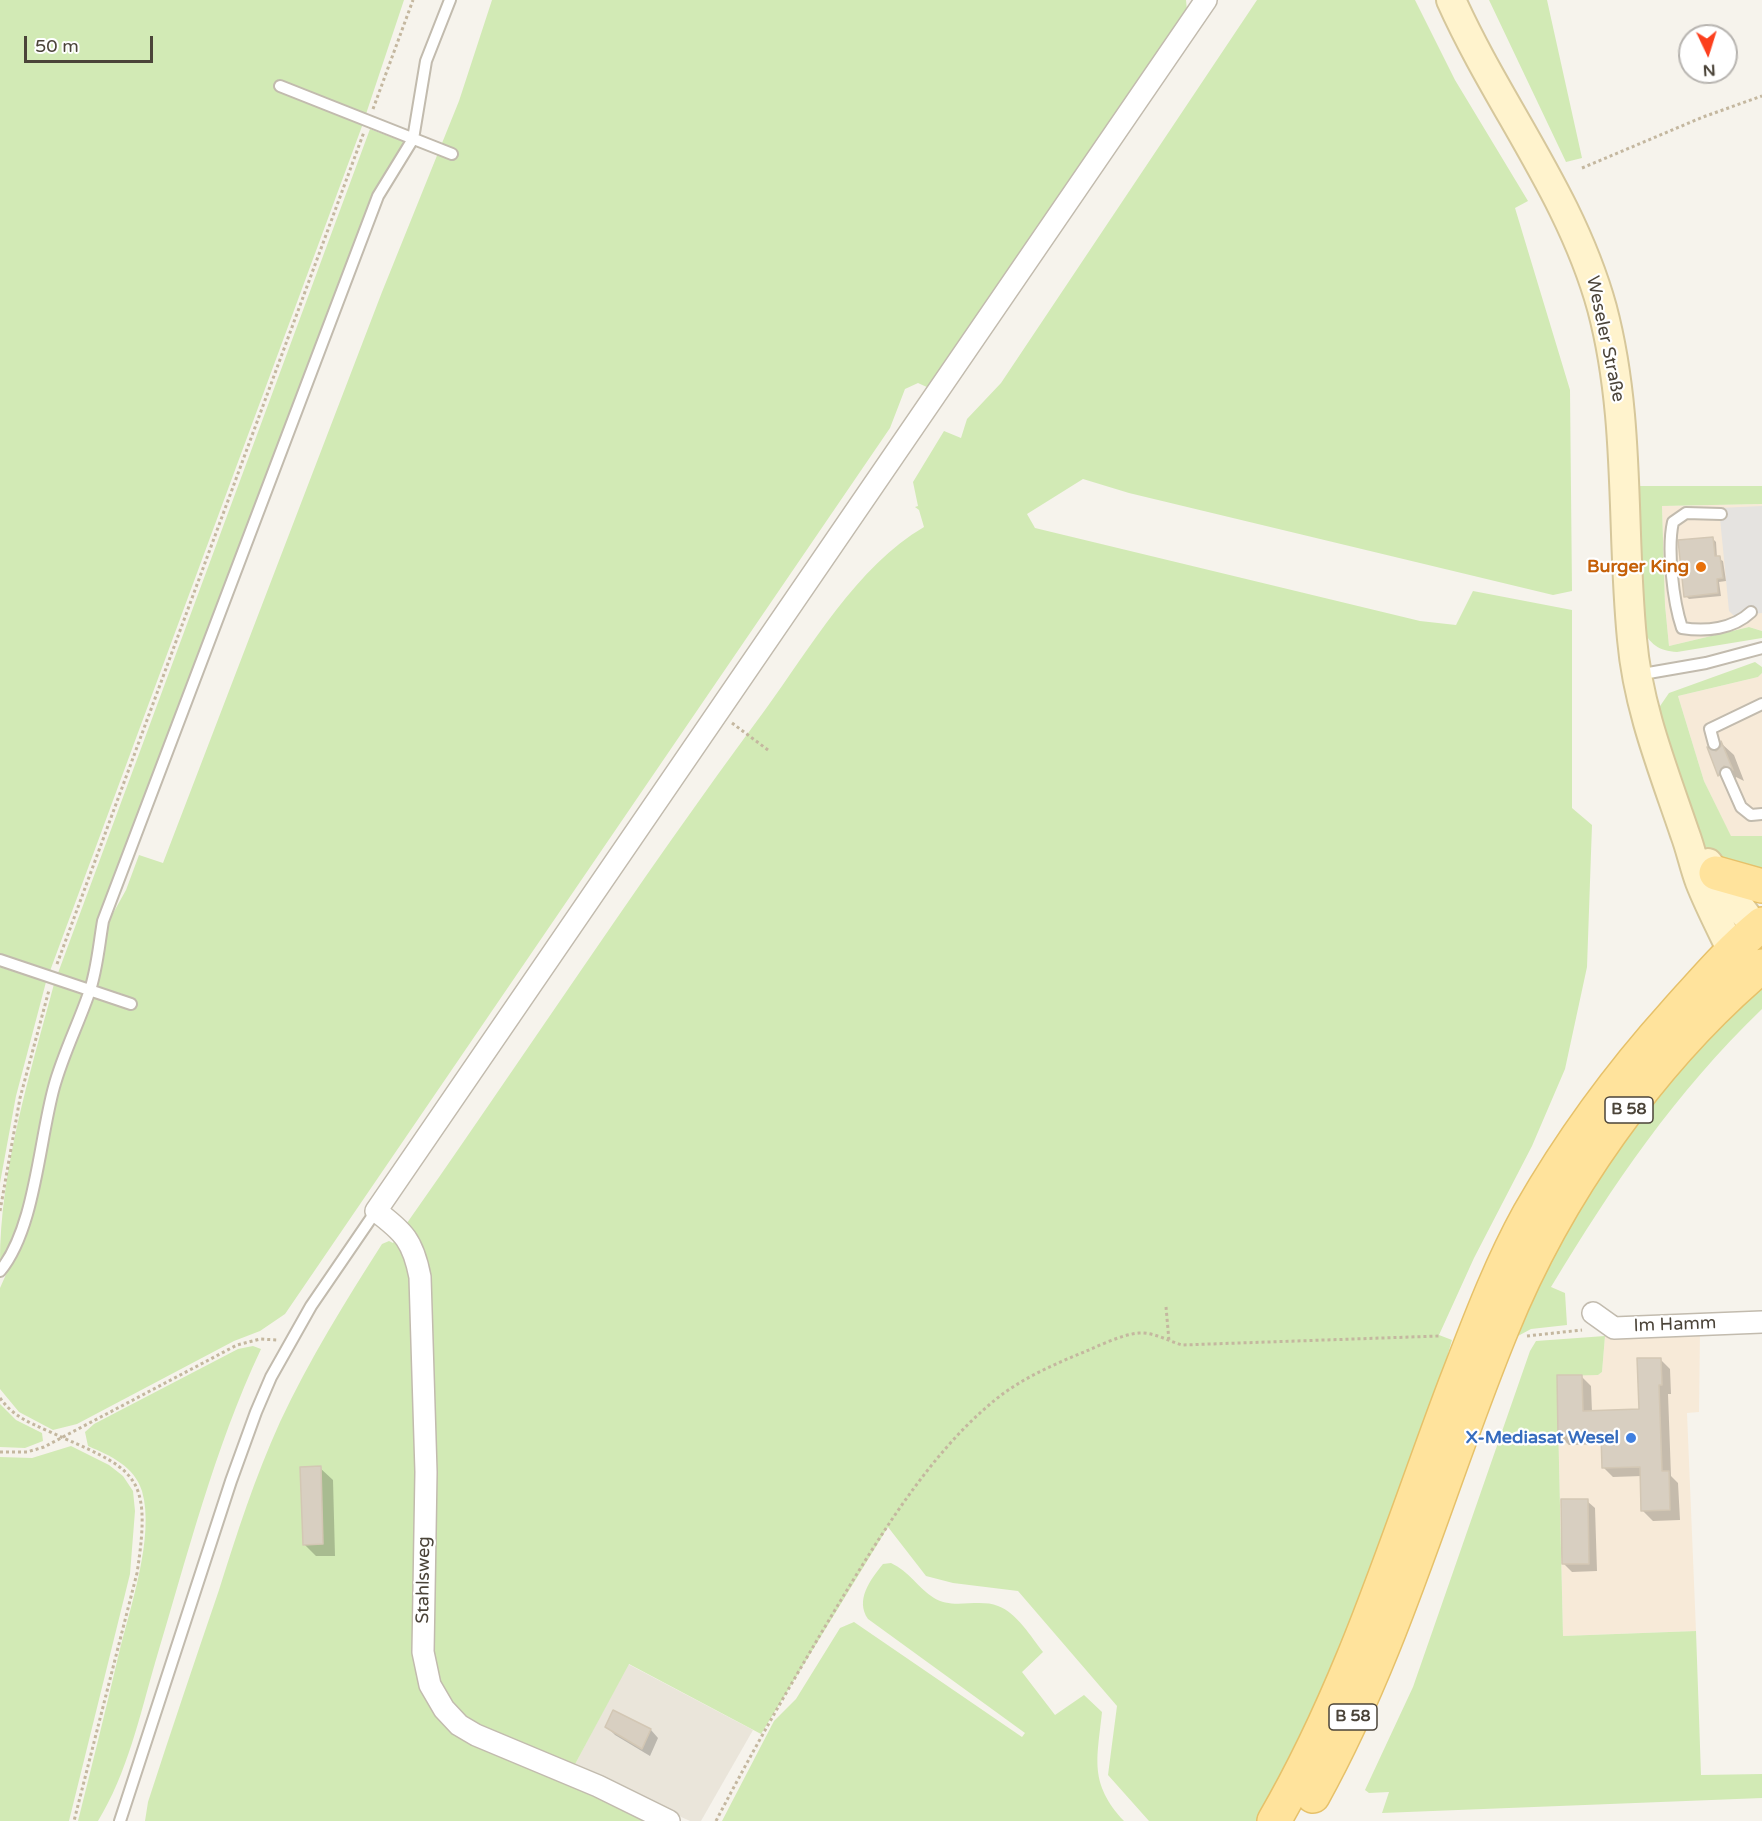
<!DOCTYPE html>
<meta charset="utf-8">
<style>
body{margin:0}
#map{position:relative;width:1762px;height:1821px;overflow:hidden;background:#f6f3ec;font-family:"Varela Round",sans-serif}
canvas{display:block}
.north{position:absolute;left:1678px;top:24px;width:60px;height:60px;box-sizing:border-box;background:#fff;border:2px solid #b7b4b0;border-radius:50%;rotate:176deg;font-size:16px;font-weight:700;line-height:24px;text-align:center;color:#4b4439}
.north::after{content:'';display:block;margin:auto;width:21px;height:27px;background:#fc3f1d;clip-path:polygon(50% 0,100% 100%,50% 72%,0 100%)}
.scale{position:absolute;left:24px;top:36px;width:129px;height:27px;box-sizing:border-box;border:3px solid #4b4439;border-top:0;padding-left:8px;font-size:18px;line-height:21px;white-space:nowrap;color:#4b4439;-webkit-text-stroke:4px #fff;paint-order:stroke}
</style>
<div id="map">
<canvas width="1762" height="1821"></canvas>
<div class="north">N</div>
<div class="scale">50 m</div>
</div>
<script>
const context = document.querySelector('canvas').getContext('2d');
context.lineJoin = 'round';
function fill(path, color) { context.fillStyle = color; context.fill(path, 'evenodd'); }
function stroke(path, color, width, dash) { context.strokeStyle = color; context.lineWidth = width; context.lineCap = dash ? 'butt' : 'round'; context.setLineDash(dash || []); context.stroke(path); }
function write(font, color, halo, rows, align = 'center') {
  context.font = font + ' "Varela Round",sans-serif'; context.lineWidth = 4.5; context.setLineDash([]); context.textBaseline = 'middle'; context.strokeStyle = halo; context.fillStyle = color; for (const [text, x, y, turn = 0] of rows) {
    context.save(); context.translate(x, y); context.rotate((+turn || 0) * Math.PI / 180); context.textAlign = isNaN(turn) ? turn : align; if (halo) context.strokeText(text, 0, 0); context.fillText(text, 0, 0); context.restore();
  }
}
fill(new Path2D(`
 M628 1664 753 1730 701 1821H690L573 1768Z`), '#eae5da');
fill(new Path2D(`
 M1762 504V631L1749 627 1669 646 1665 605 1662 506Z
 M1762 673V836L1731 837 1704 781 1678 696 1758 677Z
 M1700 1332 1699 1412 1687 1413 1696 1631 1563 1636 1557 1375H1598L1602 1372 1605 1336Z`), '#f7ead8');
fill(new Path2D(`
 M0 0H404L361 129 50 971 0 954Z
 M492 0H1186L1187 11 929 388 918 383 905 389 890 428 285 1314 260 1331 234 1341 77 1424 53 1430 19 1412 0 1389V1288L27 1227 61 1076 93 997 119 1006 122 994 96 986 107 924 126 890 139 855 163 863 382 292 459 101Z
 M1257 0H1415L1455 80 1528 201 1515 208 1570 390 1572 591 1553 595 1129 493 1083 479 1027 514 1035 528 1420 621 1456 625 1473 591 1572 610V808L1592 825 1587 967 1565 1069 1532 1146 1474 1258 1439 1335 1452 1340 1424 1435 1376 1576 1262 1821H1149L1108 1775 1117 1706 1018 1591 953 1583 926 1576 888 1527 761 1734 629 1664 573 1768 471 1726 437 1683 418 1552 439 1715 657 1821H145L148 1802C171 1731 195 1660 219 1590 237 1533 255 1477 280 1422 309 1360 345 1302 382 1244L389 1241 393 1243C518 1066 636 884 765 710 811 647 857 566 924 527L919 510 915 507 918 506 913 482 944 431 961 438 967 419 1001 383Z
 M1489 0H1547L1582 158 1566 162Z
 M370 129 407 143 397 157 280 441 155 767 100 918 87 983 58 973Z
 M1637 486H1762V504L1662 506 1665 605 1669 646 1749 627 1762 631V638L1677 652C1659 651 1649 644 1642 627Z
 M1755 662 1762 667V673L1758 677 1678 696 1704 781 1731 836H1762V878C1747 872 1728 867 1715 858 1693 843 1667 738 1658 709L1669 693Z
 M0 967 46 982 16 1096 0 1183Z
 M1762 983V1009C1674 1094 1614 1183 1551 1287L1565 1293 1567 1325 1531 1329 1516 1337 1524 1302 1601 1173 1684 1064Z
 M54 984 84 994C69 1031 54 1066 44 1106 33 1157 30 1218 0 1263 0 1169 30 1074 54 984Z
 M1605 1336 1602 1372 1598 1375 1557 1376 1563 1636 1696 1631 1701 1775 1762 1774V1798L1382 1813 1389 1792 1369 1793 1365 1790 1413 1687 1530 1351 1536 1341Z
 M253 1346 261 1349C214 1449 187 1557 155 1663 140 1715 127 1774 98 1821H78C92 1765 106 1709 119 1653 130 1608 155 1536 142 1491 134 1466 111 1456 88 1446L85 1432 94 1424 238 1349Z
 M0 1404 16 1420 42 1433 43 1441 25 1448 0 1447Z
 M71 1446 109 1465 123 1476 133 1491 135 1511 130 1574 69 1821H0V1457L32 1458Z
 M891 1563C909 1571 918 1588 934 1598 952 1610 979 1598 998 1606 1017 1613 1031 1637 1043 1652L1022 1672 1055 1715 1084 1695 1102 1712C1097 1760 1089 1783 1124 1821H722L774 1721 796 1699 840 1628 854 1622 1022 1737 1025 1733 868 1619C855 1600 870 1580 883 1564Z`), '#d2eab5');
fill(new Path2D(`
 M1762 506V613L1734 616 1729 611 1719 508Z`), '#e5e3e0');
fill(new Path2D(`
 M1712 538 1716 542 1717 558 1723 561 1726 581 1719 582 1721 596 1689 599 1686 596Z
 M1722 744 1734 755 1744 781 1736 777 1731 787 1719 775 1709 750 1717 753Z
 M1660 1359 1670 1369 1671 1394H1668L1671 1476 1678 1483 1680 1520 1653 1521 1643 1511 1642 1476 1613 1477 1603 1467V1444L1569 1445 1559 1435 1581 1376 1591 1386 1592 1412 1640 1410Z
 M320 1468 333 1480 335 1556H316L304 1544Z
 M1587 1501 1595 1508 1597 1571 1572 1572 1564 1564Z
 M614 1712 651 1730 658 1738 650 1756 615 1735 607 1727Z`), '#0003');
const building = new Path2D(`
 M1713 537 1715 556H1720L1723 578 1717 579 1718 593 1684 597 1678 540Z
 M1721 741 1733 770 1724 766 1718 776 1707 747 1716 751 1721 746Z
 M1637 1358H1661L1662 1385H1659L1662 1471H1669L1670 1510 1641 1511 1640 1467 1602 1468 1601 1435 1558 1436 1557 1375H1582L1583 1411 1639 1409Z
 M321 1466 323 1544 303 1545 300 1467Z
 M1561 1499H1588L1589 1564H1562Z
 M613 1710 651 1729 642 1749 605 1727Z`);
fill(building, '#d8cfc1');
stroke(building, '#d3c7b4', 1.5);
const lane = new Path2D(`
 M280 86 452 154
 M1721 514 1686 513 1673 522C1667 549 1673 601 1682 628 1706 632 1733 629 1751 612
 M1637 675 1706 663 1762 648
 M1714 744 1710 729 1762 704
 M1726 773 1741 807 1751 815 1762 814
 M0 960 131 1004
 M0 1271C35 1229 39 1141 54 1087 63 1054 78 1025 89 993 97 971 99 944 103 921L378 196 413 139 426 61 450 0
 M120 1821 231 1481 256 1412 271 1377 311 1306 376 1211`);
const street = new Path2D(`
 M1593 1313 1614 1328 1762 1322
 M669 1821 598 1786 476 1735 459 1725 444 1709 430 1685 423 1652 426 1472 420 1277C413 1241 404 1232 376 1211L1206 0`);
const secondary = new Path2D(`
 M1451 0C1498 105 1571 195 1602 308 1631 417 1621 528 1632 639 1638 708 1663 769 1685 834 1691 850 1694 866 1700 882 1709 905 1721 928 1732 951
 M1708 863 1756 929`);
const primary = new Path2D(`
 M1716 873 1762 886
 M1313 1796C1395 1648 1438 1485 1502 1329 1556 1195 1651 1060 1762 966
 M1274 1821C1353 1685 1398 1536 1453 1390 1476 1331 1498 1270 1529 1214 1570 1142 1620 1074 1675 1013 1703 982 1730 950 1762 924`);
stroke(lane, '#c2bbae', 14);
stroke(street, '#c2bbae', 24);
stroke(secondary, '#d6c79b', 32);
stroke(primary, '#e6c16a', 36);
stroke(new Path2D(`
 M373 109 413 0
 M1582 168 1703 117 1762 96
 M732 723 768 750
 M57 964 364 132
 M0 1211 20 1098 49 990
 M1166 1307 1169 1341
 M1527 1336 1582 1330
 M0 1398C13 1416 28 1422 48 1431 134 1470 153 1470 137 1573L74 1821
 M0 1452H27L44 1447 237 1345 260 1339 277 1340
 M716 1821C755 1746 797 1673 841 1600 881 1534 930 1455 989 1405 1016 1381 1050 1366 1084 1352 1101 1345 1120 1335 1139 1333 1154 1332 1168 1341 1182 1345L1439 1336`), '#c4b79f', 3, [3, 3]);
stroke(lane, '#fff', 10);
stroke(street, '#fff', 21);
stroke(secondary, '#fff3cd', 28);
stroke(primary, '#ffe39c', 33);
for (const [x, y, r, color] of [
 [1701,567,6,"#e8710a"],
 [1631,1438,6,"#3f7fe0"]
]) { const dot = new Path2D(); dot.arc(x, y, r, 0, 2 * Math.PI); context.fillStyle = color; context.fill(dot); stroke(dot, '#fff', 2); }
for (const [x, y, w] of [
 [1629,1110,48],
 [1353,1717,48]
]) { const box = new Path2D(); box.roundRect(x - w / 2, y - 13, w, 26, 4.5); context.fillStyle = '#fff'; context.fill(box); stroke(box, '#4b4439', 1.5); }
write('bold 16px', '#4b4439', null, [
 ["B 58",1629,1110],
 ["B 58",1353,1717]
]);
write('18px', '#4b4439', '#fff', [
 ["Weseler Straße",1605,339,78],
 ["Im Hamm",1675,1325,-2],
 ["Stahlsweg",424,1580,-89]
]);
write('bold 18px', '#c56008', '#fff', [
 ["Burger King",1689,567]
], 'right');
write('bold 18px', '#366cbe', '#fff', [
 ["X-Mediasat Wesel",1619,1438]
], 'right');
</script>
